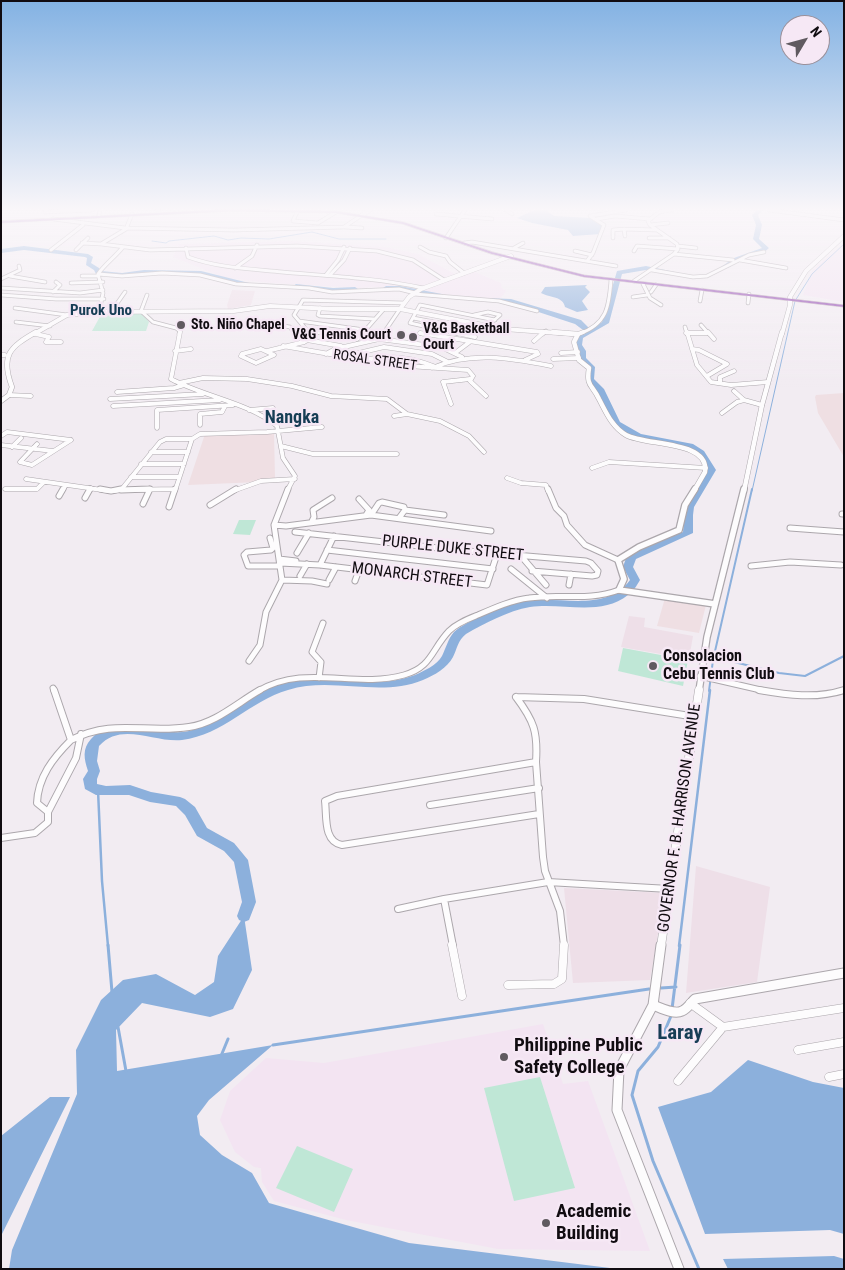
<!DOCTYPE html>
<meta charset="utf-8">
<style>
body{margin:0}
#map{position:relative;width:845px;height:1270px;overflow:hidden;background:#f2ecf2;font-family:"Roboto Condensed",sans-serif}
canvas{display:block}
.frame{position:absolute;inset:0;border:2px solid #110c11;pointer-events:none}
.north{position:absolute;left:780px;top:15px;width:50px;height:50px;box-sizing:border-box;background:#f6e8f5;border:1px solid #9a909a;border-radius:50%;rotate:53deg;font-size:14px;font-weight:700;line-height:20px;text-align:center;color:#110c11}
.north::after{content:'';display:block;margin:auto;width:18px;height:22px;background:#605a60;clip-path:polygon(50% 0,100% 100%,50% 72%,0 100%)}
</style>
<div id="map">
<canvas width="845" height="1270"></canvas>
<div class="frame"></div>
<div class="north">N</div>
</div>
<script>
const context = document.querySelector('canvas').getContext('2d');
context.lineJoin = 'round';
function fill(path, color) { context.fillStyle = color; context.fill(path, 'evenodd'); }
function stroke(path, color, width, dash) { context.strokeStyle = color; context.lineWidth = width; context.lineCap = dash ? 'butt' : 'round'; context.setLineDash(dash || []); context.stroke(path); }
function write(font, color, halo, rows, align = 'center') {
  context.font = font + ' "Roboto Condensed",sans-serif'; context.lineWidth = 5; context.setLineDash([]); context.textBaseline = 'middle'; context.strokeStyle = halo; context.fillStyle = color; for (const [text, x, y, turn = 0] of rows) {
    context.save(); context.translate(x, y); context.rotate((+turn || 0) * Math.PI / 180); context.textAlign = isNaN(turn) ? turn : align; if (halo) context.strokeText(text, 0, 0); context.fillText(text, 0, 0); context.restore();
  }
}
fill(new Path2D(`
 M291 241 386 247 418 254 455 274 416 290 401 286 356 288 271 283 225 278 173 257 179 244Z
 M844 243V302L803 295 811 273 818 265Z
 M473 271 501 283 502 288 506 291 500 299 419 292Z
 M543 1024 563 1084 588 1081 650 1251 498 1249 346 1220 274 1201 262 1182 261 1168 254 1167 235 1152 220 1120 230 1091 266 1058 324 1063Z`), '#f3e4f2');
fill(new Path2D(`
 M844 393V457L818 413 815 397 816 395Z
 M274 433 275 478 259 482 188 485 205 434Z
 M665 598 706 605 699 633 657 626Z`), '#efdfe3');
fill(new Path2D(`
 M232 290 255 291 251 305 228 309 227 305Z
 M629 616 645 618 644 627 693 636 689 659 621 647Z
 M696 866 770 887 757 982 686 993Z
 M564 888 665 893 650 980 573 983Z`), '#eedfe8');
fill(new Path2D(`
 M102 313H142L149 322 146 331H92Z
 M239 520H256L250 535 233 534Z
 M623 648 688 660 683 686 618 671Z
 M540 1077 575 1188 514 1201 484 1088Z
 M297 1146 353 1169 334 1212 276 1188Z`), '#bfe7d6');
fill(new Path2D(`
 M534 210H552L547 211 554 216 591 218 604 225 601 234 573 236 568 230 532 223 517 218Z
 M587 285 585 287 590 292 582 301 588 310 577 312 565 307C563 296 550 298 541 293L545 287Z
 M244 916 252 970 233 1009 210 1017 142 1003 116 1030 117 1071 273 1045 209 1100 197 1116 200 1135 222 1155 252 1173 269 1203 409 1243 618 1269H9L12 1250 77 1094 76 1050 101 1000 123 980 156 974 195 995 214 982 218 956Z
 M748 1060 813 1082 844 1088V1234L830 1230 705 1234 658 1107 711 1092Z
 M50 1097H70L1 1236V1136Z
 M834 1256 844 1259V1269H728L723 1259Z`), '#8cb0dc');
stroke(new Path2D(`
 M152 241 166 243 169 241 214 236 228 240 241 238 269 239 312 232 339 239H386
 M752 491 795 301 812 274 844 244`), '#8cb0dc', 1);
stroke(new Path2D(`
 M713 660 730 661 779 673 805 676 844 656
 M709 691 713 660 752 489`), '#8cb0dc', 2);
stroke(new Path2D(`
 M98 790 102 881 108 946
 M679 946 710 690`), '#8cb0dc', 2.5);
stroke(new Path2D(`
 M108 945 112 992
 M661 988 676 987
 M672 1009 680 945
 M671 1016 658 1047 638 1071 632 1095 653 1161 699 1269
 M118 1027 126 1071
 M273 1045 649 989
 M221 1056 228 1039`), '#8cb0dc', 3);
fill(new Path2D(`
 M757 210H763L758 215 762 225 759 239 769 248C763 255 751 255 743 259 735 262 729 270 721 269V267L734 258 762 248 753 239 756 225 752 215Z
 M24 246 88 254 93 257 91 263 99 268 101 271 122 273 144 270 201 271 253 284 250 286 238 285 201 275 144 274 122 277 98 275 96 274 94 270 86 265 87 258 85 257 24 250 1 253V249Z
 M646 266 694 276 691 278 646 270 622 274 609 323 583 338 582 345 586 351V358L595 367 594 379 604 389 620 422 641 434 693 444 704 451 716 470 694 507 693 515V533L636 559 633 567 640 580C637 585 633 592 628 595 600 617 562 602 530 607 508 611 485 623 466 634 458 640 457 649 453 657 447 668 435 675 423 680 379 698 332 676 288 690 250 701 223 735 182 740 155 743 121 721 99 746L97 761 100 771 97 779V784L106 786 130 785 151 792 180 797 185 799 195 807 207 828 234 843 248 860 256 902 249 920 244 922 239 920 237 916 242 902 234 862 224 851 197 836 185 815 176 806 150 802 129 795H96L85 789 83 779 88 771C84 759 82 749 91 739 116 710 158 738 189 731 225 721 251 690 287 682 329 673 374 691 415 675 424 671 437 665 442 656 446 648 448 639 454 632 466 621 500 608 516 603 554 592 603 616 630 580L623 567 627 555 683 532 685 507 706 470 698 455 687 448 635 438 613 425 596 390 586 379 587 368 578 359V351L574 345 576 337 583 330 575 324 508 302H485L482 300 485 298 511 299 581 320 590 329 602 322 617 271Z
 M296 284 333 288 355 287 358 289C346 296 308 290 294 287L293 286Z
 M400 286 442 294 445 296 442 298 400 290H386L383 288 386 286Z`), '#8cb0dc');
const minorFar4 = new Path2D(`
 M46 210 45 212 93 210
 M298 210 293 221 318 223 336 212
 M506 210 512 214
 M769 210 844 220
 M132 214 126 229 101 244 150 250 297 246 377 251 413 260 444 280
 M436 214 492 219
 M99 215 100 210
 M53 219 125 228 234 230 344 227 362 215
 M597 219 615 216 650 219
 M650 225 668 223
 M345 227 362 228
 M625 236 624 229 656 230
 M446 238 465 210
 M613 238V230L624 229
 M649 238H669
 M82 243 101 244
 M464 243 472 242 616 266
 M678 246 696 248
 M420 247 429 252 446 256 450 262 464 273
 M186 248 188 257C218 268 251 269 282 272 330 276 376 278 423 288
 M514 248 523 243
 M51 250 83 225
 M76 250 88 238
 M575 251 592 255
 M634 251 637 246 678 249
 M674 254 733 260
 M740 260 786 268
 M587 261 593 253 604 225 590 216 626 210
 M235 268 252 256 257 245
 M652 270 693 277 707 276 749 255 764 252
 M98 274 122 276 162 273 200 275 236 284 309 288 332 292 399 289 415 293
 M326 275 338 260 344 247
 M330 275 344 260 350 248
 M10 276 45 282
 M82 276H98
 M1 279 20 270 19 266
 M634 281 674 254 678 249 677 244 650 225 648 221 659 212 672 210
 M71 283 103 282
 M643 284 650 298 661 305
 M1 288 80 293 103 290
 M53 292 60 285 56 282
 M651 292 656 285
 M414 294 499 301 537 311
 M1 295 56 299H104
 M147 295 141 311 153 322 176 328 180 331 179 334
 M633 297 647 295
 M700 301 702 290
 M748 303 749 294
 M15 308 67 315
 M320 308 318 315 320 316 374 319
 M99 312 103 293 98 274C105 264 115 257 123 247
 M111 312 125 292
 M474 315 488 312 500 315
 M413 318 481 331
 M299 321 365 330
 M16 322 50 326
 M701 325 709 334
 M283 326 290 327 295 334
 M685 327 687 334
 M309 331 327 334
 M481 332 500 315
 M420 333 423 334
 M686 333H707
 M310 334 294 315 303 300 403 303
 M362 334 383 310
 M383 334 400 309
 M459 334 410 323 420 305 495 320
 M543 334 546 331
 M579 334C607 324 609 307 611 280`);
const minorFar3 = new Path2D(`
 M180 332 171 379C205 397 247 402 277 426L283 458 295 476 287 491
 M294 332 304 342
 M318 332 358 338
 M453 332 475 337
 M687 332 697 365 711 382 731 385 768 382
 M708 332 714 339
 M420 333 537 352 538 354 525 360
 M686 333H707
 M36 334 49 337 46 342H61
 M578 334 583 332
 M357 339 363 332
 M379 339 384 332
 M307 340 341 346
 M534 341 544 332
 M283 346 393 365 468 370 473 376 470 381 486 396
 M261 349 274 355 256 363 241 356 242 354Z
 M692 349 699 350 727 364 707 376
 M175 351 191 349
 M267 351 304 342 311 338 309 332
 M455 353 471 341
 M561 353 578 352
 M326 354 335 349 379 339 441 347 462 357
 M1 355H5
 M346 356 384 347 432 354 448 362
 M369 359C392 354 414 358 436 367
 M553 359 579 358
 M432 368C471 351 510 358 551 366
 M720 382V377L734 371
 M179 383 203 378 247 379 292 386 331 396 387 399 407 414 440 421 469 436 484 452
 M734 391 744 400 762 405
 M117 392 174 388 184 385
 M9 395 31 396
 M110 399 203 394
 M451 404 443 382 470 379
 M113 406 220 400
 M249 410 273 408
 M722 413 737 402 744 400
 M394 416 407 414
 M200 425V414L222 412 225 406
 M157 428V410L233 405
 M1 436 7 432 71 440
 M37 444 20 462 32 465 71 440
 M1 445 53 451
 M281 446 313 454H397
 M12 447 21 438
 M151 452H188
 M141 464H184
 M592 468 609 462 706 468
 M131 477H179
 M507 478 521 483 546 485 548 491
 M26 479 109 491
 M5 489H37L44 482
 M121 490 175 489
 M62 491 66 485
 M89 491 91 488
 M114 491 121 490 160 442 166 439H192
 M149 491 150 489
 M175 491 192 439 200 434 267 432 322 427
 M233 491 261 481 295 479`);
const minorFar2 = new Path2D(`
 M100 489 111 491 121 489
 M548 489 556 508 564 516 567 525 585 545 618 560
 M121 490 149 489
 M59 496 63 489
 M85 498 90 489
 M359 499 369 510 366 515
 M143 504 150 489
 M210 505 236 489
 M169 507 175 489
 M405 510 444 515
 M842 514H844
 M399 518 405 510 404 507 382 502 379 503 371 515 491 531
 M312 521 314 517 313 510 332 498
 M274 525 286 526 371 515
 M790 528 844 532
 M295 532 456 550 586 561 591 563 598 571 597 575 592 576 532 571
 M270 538 273 548 271 550 247 552 244 555 248 566H280
 M327 550 493 569
 M297 553 309 533
 M521 556 546 585
 M279 559 296 561
 M280 563 320 565 487 585 497 554
 M320 565 334 536
 M751 566 790 562 841 565
 M511 569 547 598
 M300 576 307 564
 M282 580 312 581 327 584
 M329 580 336 567
 M355 581 359 570
 M569 585 571 574
 M249 661 260 645 266 612 282 580 274 525 288 489
 M700 676 765 691
 M319 678 321 662 312 652 323 623
 M53 688 54 691
 M258 691C306 663 354 689 404 675 432 667 431 650 449 631 457 623 468 619 478 615 494 608 512 600 529 598 561 593 587 602 619 590
 M841 691 844 690`);
const minorFar1 = new Path2D(`
 M54 690 71 740C114 718 145 734 189 727 216 723 237 703 260 690
 M759 690C788 695 816 699 844 690
 M516 697 584 699 696 717
 M516 697C534 721 538 732 536 762
 M430 805 539 788
 M48 812 76 758 81 734
 M539 814 342 845C323 842 327 816 325 801L337 796 536 762 543 857 545 871 560 911 564 946
 M1 838 35 833 48 822V812L37 803C38 777 53 758 71 740
 M444 899 453 946
 M398 909 444 899 548 882 669 889`);
const minor = new Path2D(`
 M452 945 462 996
 M508 985 554 984 562 979 564 945
 M690 1003 723 1027
 M798 1050 844 1042
 M829 1077 844 1074
 M678 1081 723 1027 844 1008`);
const tertiaryFar4 = new Path2D(`
 M158 210V212
 M362 215 370 210
 M790 297 806 271 844 236
 M400 309 409 297 421 289 511 256
 M34 334 67 315 99 312 234 311 270 306 333 309H400L504 329 572 334
 M782 334 790 305V298`);
const tertiaryFar3 = new Path2D(`
 M553 332 578 334 574 342 579 360 589 368C586 387 592 384 599 399 606 412 612 427 626 435 645 446 710 440 705 472L694 491
 M1 401 9 395 12 387C0 355 10 347 36 332
 M744 491 762 405 782 332`);
const tertiaryFar2 = new Path2D(`
 M695 489 685 505 679 530 639 547 618 560 624 579 619 590 715 604
 M699 691 707 637 744 489`);
const tertiaryFar1 = new Path2D(`
 M661 946 699 690`);
const tertiary = new Path2D(`
 M661 945 653 1005 619 1070 617 1110 679 1269
 M653 1005C661 1008 674 1015 682 1011 687 1009 691 1003 695 999L844 973`);
const primary = new Path2D(`
 M219 210 336 211 404 222 493 252 584 275 844 305V307L584 277 491 254 402 224 336 213 233 211 1 223V221Z`);
stroke(minorFar4, '#aca7ac', 4.5);
stroke(minorFar3, '#aca7ac', 5);
stroke(minorFar2, '#aca7ac', 7);
stroke(minorFar1, '#aca7ac', 8);
stroke(minor, '#aca7ac', 9);
stroke(tertiaryFar4, '#aca7ac', 5);
stroke(tertiaryFar3, '#aca7ac', 5.5);
stroke(tertiaryFar2, '#aca7ac', 8);
stroke(tertiaryFar1, '#aca7ac', 9);
stroke(tertiary, '#aca7ac', 11);
stroke(primary, '#b7a9ac', 1);
stroke(minorFar4, '#fdfcfd', 3);
stroke(minorFar3, '#fdfcfd', 4);
stroke(minorFar2, '#fdfcfd', 5);
stroke(minorFar1, '#fdfcfd', 6);
stroke(minor, '#fdfcfd', 8);
stroke(tertiaryFar4, '#fdfcfd', 4);
stroke(tertiaryFar3, '#fdfcfd', 4.5);
stroke(tertiaryFar2, '#fdfcfd', 5.5);
stroke(tertiaryFar1, '#fdfcfd', 8);
stroke(tertiary, '#fdfcfd', 9);
fill(primary, '#f1ebeb');
stroke(new Path2D(`
 M1 222 233 210 336 212 403 223 492 253 584 276 844 306`), '#8e44ad', 2);
const sky = context.createLinearGradient(0, 0, 0, 387);
sky.addColorStop(0, '#83b2e3');
sky.addColorStop(0.54, '#f9f6f9');
sky.addColorStop(1, '#f9f6f900');
context.fillStyle = sky;
context.fillRect(0, 0, 845, 387);
for (const [x, y, r, color] of [
 [181,325,5,"#605a60"],
 [401,335,5,"#605a60"],
 [413,337,5,"#605a60"],
 [653,666,5,"#605a60"],
 [504,1057,5,"#605a60"],
 [546,1223,5,"#605a60"]
]) { const dot = new Path2D(); dot.arc(x, y, r, 0, 2 * Math.PI); context.fillStyle = color; context.fill(dot); stroke(dot, '#f6e8f5', 2); }
write('bold 14px', '#110c11', '#f6e8f5', [
 ["Sto. Niño Chapel",191,325],
 ["V&G Basketball",423,329],
 ["Court",423,345],
 ["V&G Tennis Court",391,335,"right"]
], 'left');
write('14px', '#110c11', '#f6e8f5', [
 ["ROSAL STREET",375,361,8]
]);
write('bold 15px', '#163d55', '#f6e8f5', [
 ["Purok Uno",101,311]
]);
write('16px', '#110c11', '#f6e8f5', [
 ["PURPLE DUKE STREET",453,549,6],
 ["MONARCH STREET",412,576,7],
 ["GOVERNOR F. B. HARRISON AVENUE",680,818,-82]
]);
write('bold 16px', '#110c11', '#f6e8f5', [
 ["Consolacion",663,657],
 ["Cebu Tennis Club",663,675]
], 'left');
write('bold 18px', '#163d55', '#f6e8f5', [
 ["Nangka",292,418]
]);
write('bold 19px', '#110c11', '#f6e8f5', [
 ["Philippine Public",514,1046],
 ["Safety College",514,1068],
 ["Academic",556,1212],
 ["Building",556,1234]
], 'left');
write('bold 21px', '#163d55', '#f6e8f5', [
 ["Laray",680,1034]
]);
</script>
